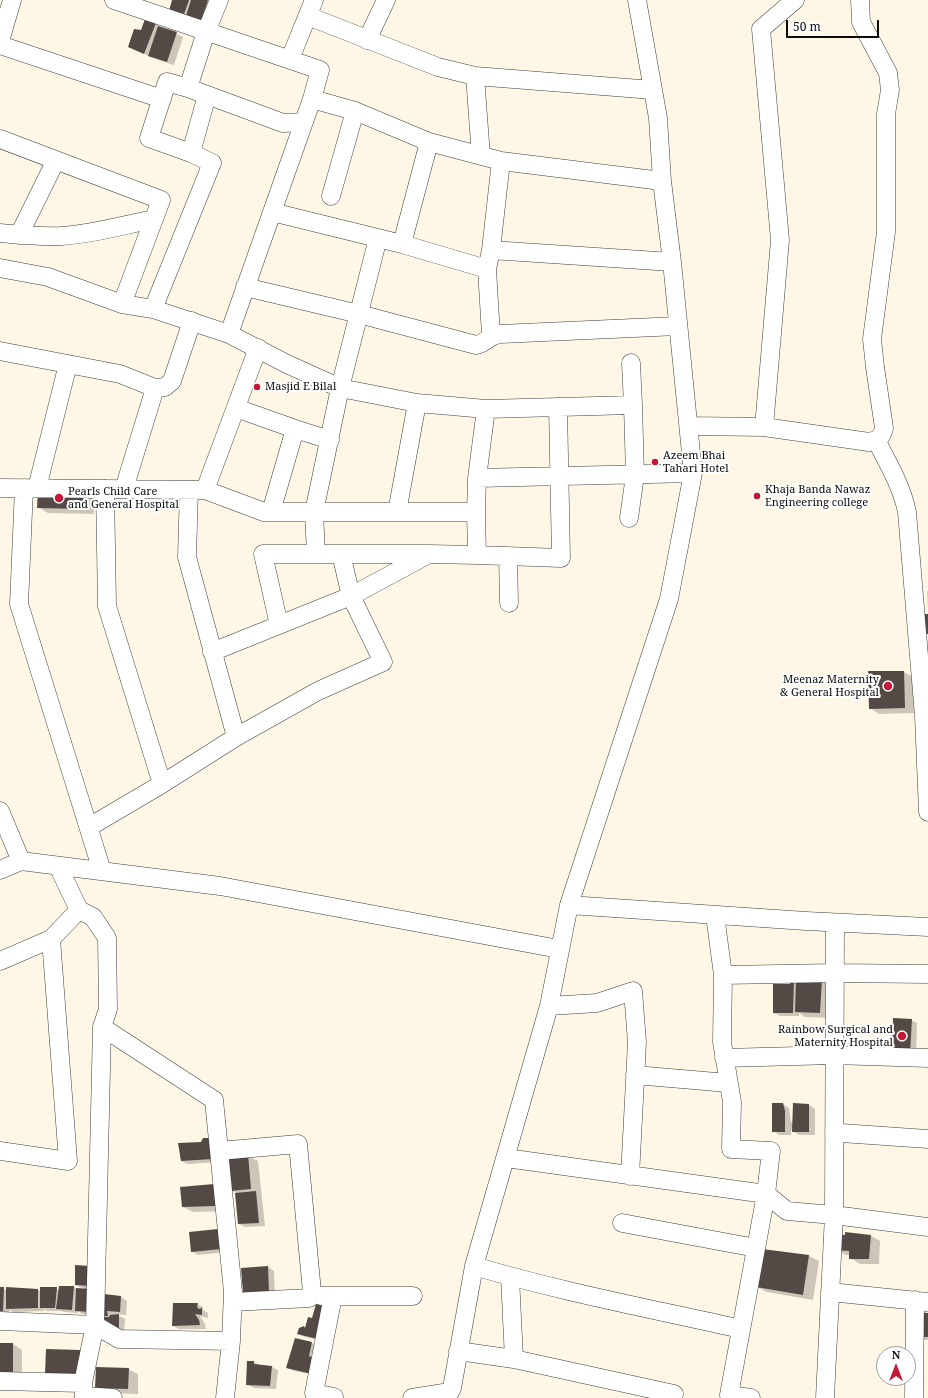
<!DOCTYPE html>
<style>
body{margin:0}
#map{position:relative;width:928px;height:1398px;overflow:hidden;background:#fff7e6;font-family:"Noto Serif",serif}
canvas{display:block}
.north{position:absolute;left:876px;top:1346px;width:40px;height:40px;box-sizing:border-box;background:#fff;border:1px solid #9d9d9d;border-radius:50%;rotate:0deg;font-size:11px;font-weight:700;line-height:16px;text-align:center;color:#0a0a0a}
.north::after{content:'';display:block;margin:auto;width:14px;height:18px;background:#c51737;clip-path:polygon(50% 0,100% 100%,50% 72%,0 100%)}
.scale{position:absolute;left:786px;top:20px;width:93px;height:18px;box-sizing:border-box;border:2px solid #0a0a0a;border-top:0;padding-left:5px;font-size:12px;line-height:14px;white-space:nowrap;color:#0a0a0a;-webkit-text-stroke:3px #fff;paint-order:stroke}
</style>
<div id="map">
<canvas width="928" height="1398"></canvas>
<div class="north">N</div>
<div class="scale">50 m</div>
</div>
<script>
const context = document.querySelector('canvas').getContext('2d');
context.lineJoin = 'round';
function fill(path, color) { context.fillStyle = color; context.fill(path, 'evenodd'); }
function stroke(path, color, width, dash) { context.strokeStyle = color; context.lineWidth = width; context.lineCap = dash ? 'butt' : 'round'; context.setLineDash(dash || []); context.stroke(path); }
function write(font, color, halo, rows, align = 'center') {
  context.font = font + ' "Noto Serif",serif'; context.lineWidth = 4; context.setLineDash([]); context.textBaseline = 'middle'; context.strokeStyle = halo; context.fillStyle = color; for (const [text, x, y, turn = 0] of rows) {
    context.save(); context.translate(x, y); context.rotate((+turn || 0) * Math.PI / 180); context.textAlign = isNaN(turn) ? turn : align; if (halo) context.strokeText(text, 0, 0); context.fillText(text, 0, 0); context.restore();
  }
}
fill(new Path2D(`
 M173 0H208L214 4 206 27 170 11Z
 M155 24 183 37 174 65 155 59 129 47 142 31Z
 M85 493 94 498V514L48 513 38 507Z
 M927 591H928V610Z
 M904 672 913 677 914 713 879 714 870 708Z
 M791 980H821L831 986 829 1018 805 1017 799 1013V1016H780L774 1013 791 985Z
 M911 1020 917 1023 916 1057 899 1056Z
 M783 1104 789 1108 791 1122H793L794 1104 809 1105 815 1109V1135H799L791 1130V1135H779L773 1131Z
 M179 1144 219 1162 188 1164 181 1161Z
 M248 1156 258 1161 265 1226 245 1227 239 1224 236 1193 231 1190Z
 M181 1188 226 1211 193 1212 183 1207Z
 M190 1233 227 1252 198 1255 192 1251Z
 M871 1236 880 1241 879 1264H860L850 1258V1255H846L836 1250Z
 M763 1250 809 1256 819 1261 813 1300 767 1292 757 1287Z
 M91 1267 97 1315 82 1314 78 1311V1313L64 1312 61 1311H47L44 1309V1311L13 1312 9 1310V1314L0 1313V1288L7 1290V1288L38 1290 41 1291 56 1288 59 1290 60 1287H74L77 1289H84L76 1285Z
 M268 1267 274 1271 275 1296 242 1269Z
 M121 1297 127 1301 126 1315 116 1314 125 1319 124 1334 100 1315Z
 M197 1304 203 1307V1310L208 1313V1318L200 1316 205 1324 206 1329H179L173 1326Z
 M928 1314V1340H924L918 1336Z
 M304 1328 325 1342 305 1337 298 1334Z
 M295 1339 312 1343 318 1346 317 1376 294 1371 287 1367ZM293 1368 316 1374 315 1376 293 1370Z
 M0 1344H13L22 1350V1378L0 1377Z
 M253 1362 260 1365 272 1367 278 1370 276 1389 254 1388 247 1384Z
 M128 1369 138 1374V1394L106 1393 96 1387Z`), '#0003');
fill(new Path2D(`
 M172 0H189L183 17 169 11Z
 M191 0H208L200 24 185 19Z
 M145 19 156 23 144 54 128 47 134 29 141 30Z
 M158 26 177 32 167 62 148 56Z
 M38 491 85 492V509L37 508Z
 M924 614H928V634H925Z
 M868 671H904L905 708 869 709Z
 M790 979 794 980 793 1013H773V984H790Z
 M796 979H822L820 1013 795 1012Z
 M893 1018 912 1019 910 1054 892 1053Z
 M772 1103H783L785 1111V1132H772Z
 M793 1103 809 1104V1132H792Z
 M203 1138H210L213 1159 181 1161 178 1143 201 1142Z
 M248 1154 251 1189 230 1191 227 1157Z
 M214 1184 216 1206 182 1207 180 1187Z
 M256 1191 259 1223 238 1224 235 1193Z
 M218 1229 221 1249 191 1252 189 1232Z
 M845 1232 871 1235 869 1259H849V1251L835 1250 836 1234 845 1235Z
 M762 1249 809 1255 803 1295 756 1287Z
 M75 1265 91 1266 90 1286 75 1285Z
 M268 1266 269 1293H243L241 1268Z
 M59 1286H74L72 1310 56 1309Z
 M0 1287H4L3 1311H0Z
 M6 1287 38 1289V1308L6 1309Z
 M40 1287H57L55 1308H40Z
 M76 1288 91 1289V1312L75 1311Z
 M104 1294 121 1296 120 1312 107 1311 108 1316H99Z
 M173 1303H198L197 1307 199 1309 202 1308V1315L195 1314 199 1320 200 1325 172 1326Z
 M316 1304 328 1307 318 1339 297 1334 299 1328 304 1326 305 1328 308 1317 312 1318Z
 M917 1312 928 1313V1337H917Z
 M119 1314V1331L100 1317H109L110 1315Z
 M295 1338 312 1342 309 1356 314 1358 311 1374 286 1368Z
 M0 1343H13V1373H0Z
 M46 1349 81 1350 80 1374H45Z
 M247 1361H254V1364L272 1366 270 1386 246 1385Z
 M96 1367 129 1368 128 1389 95 1388Z`), '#534945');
const minor = new Path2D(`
 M114 0 320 70 312 99 355 111 429 142 501 161 662 181
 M308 16 438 67 475 76
 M367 40 386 0
 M0 41 12 0
 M0 45 162 99
 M290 59 314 0
 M188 88 167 82 149 138 191 153
 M207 95 283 123 304 122
 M0 139 161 200 122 304 48 277 0 268
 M481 156 475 76 653 90
 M331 196 355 111
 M272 212 402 244 487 269
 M0 233C20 235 41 237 62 236 93 234 124 225 154 219
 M19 235 56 160
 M402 244 429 142
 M491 250 672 262
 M245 287 359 314 476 345C485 344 489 335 500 334L678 326
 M122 304 153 309 229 334 287 364 340 388 378 238
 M153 309 212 163 191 153 207 95 188 88 206 32 219 0
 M229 334 312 99
 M491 335 487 269 491 250 501 161
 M0 351 120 374 155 388 124 489
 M631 363 633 405
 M155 388 165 387 172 381 192 321
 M417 403 486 409 633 405 635 475 629 518
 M236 408 295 429
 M689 426 764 427 780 240 761 29 795 0
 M764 427 869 442C879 440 882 437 884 428L875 367 872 339 886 232V114L890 90 888 73 861 22 860 0
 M876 440C888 463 902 487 907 512L924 716 928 812
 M477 478 486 409
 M0 488 205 490 264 512H476L477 478 693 473
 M24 488 19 604 102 871
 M37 488 68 364
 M189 490 187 557 236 737
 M205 490 258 348
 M271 512 295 429 330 440
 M316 554 314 512 340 388 417 403 397 512
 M477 555 561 558 558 407
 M508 556 509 603
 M279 625 263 554H427
 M212 652 351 596 341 554
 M162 784 236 737 318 691 383 662 351 596 429 554 477 555 476 512
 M0 811 21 861
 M89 827 162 784 107 606 105 489
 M0 870 21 861 220 886 559 949
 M569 905 806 921 928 927
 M79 910 93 917 107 938 108 1009 102 1027 95 1325 83 1383
 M715 915 723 975 722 1042 732 1102 731 1149 771 1151 766 1194 729 1395 751 1398
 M0 961 51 939 79 910 58 866
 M723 975 835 973 928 974
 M549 1006 597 1003 633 991 637 1042 630 1176
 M102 1027 214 1100 233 1292 231 1341 225 1398
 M724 1058 834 1055 928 1058
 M635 1075 728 1083
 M834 1133H841L928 1139
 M0 1151 68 1161 51 939
 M219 1151 298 1144 312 1292V1296L309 1298 233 1302
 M506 1158 766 1194 787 1211 834 1215 928 1227
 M622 1223 756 1248
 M474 1266C562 1292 652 1309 741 1329
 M510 1277 514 1359
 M830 1292 928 1302
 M321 1296H413
 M333 1296 314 1393 334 1397V1398
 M0 1321 95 1325 119 1339 231 1341
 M458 1351 514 1359 674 1394
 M0 1381 82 1383H83L84 1398
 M84 1396 113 1398
 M412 1398 450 1392 452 1388 474 1266 549 1006 569 905 669 599 693 473 672 262 662 181 658 118 637 0
 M825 1398 834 1215 835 923
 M914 1398 915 1300`);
stroke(minor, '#3d3d3d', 19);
stroke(minor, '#fff', 18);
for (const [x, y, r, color] of [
 [257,387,4,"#c51737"],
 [655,462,4,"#c51737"],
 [757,496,4,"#c51737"],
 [59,498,5,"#c51737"],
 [888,686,5,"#c51737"],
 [902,1036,5,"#c51737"]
]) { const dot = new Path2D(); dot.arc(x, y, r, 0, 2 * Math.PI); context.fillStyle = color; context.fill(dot); stroke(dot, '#fff', 1.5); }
write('11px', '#0a0a0a', '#fff', [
 ["Masjid E Bilal",265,387],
 ["Azeem Bhai",663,456],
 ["Tahari Hotel",663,469],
 ["Khaja Banda Nawaz",765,490],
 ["Engineering college",765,503],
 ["Pearls Child Care",68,492],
 ["and General Hospital",68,505],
 ["Meenaz Maternity",879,680,"right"],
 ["& General Hospital",879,693,"right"],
 ["Rainbow Surgical and",893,1030,"right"],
 ["Maternity Hospital",893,1043,"right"]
], 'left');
</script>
